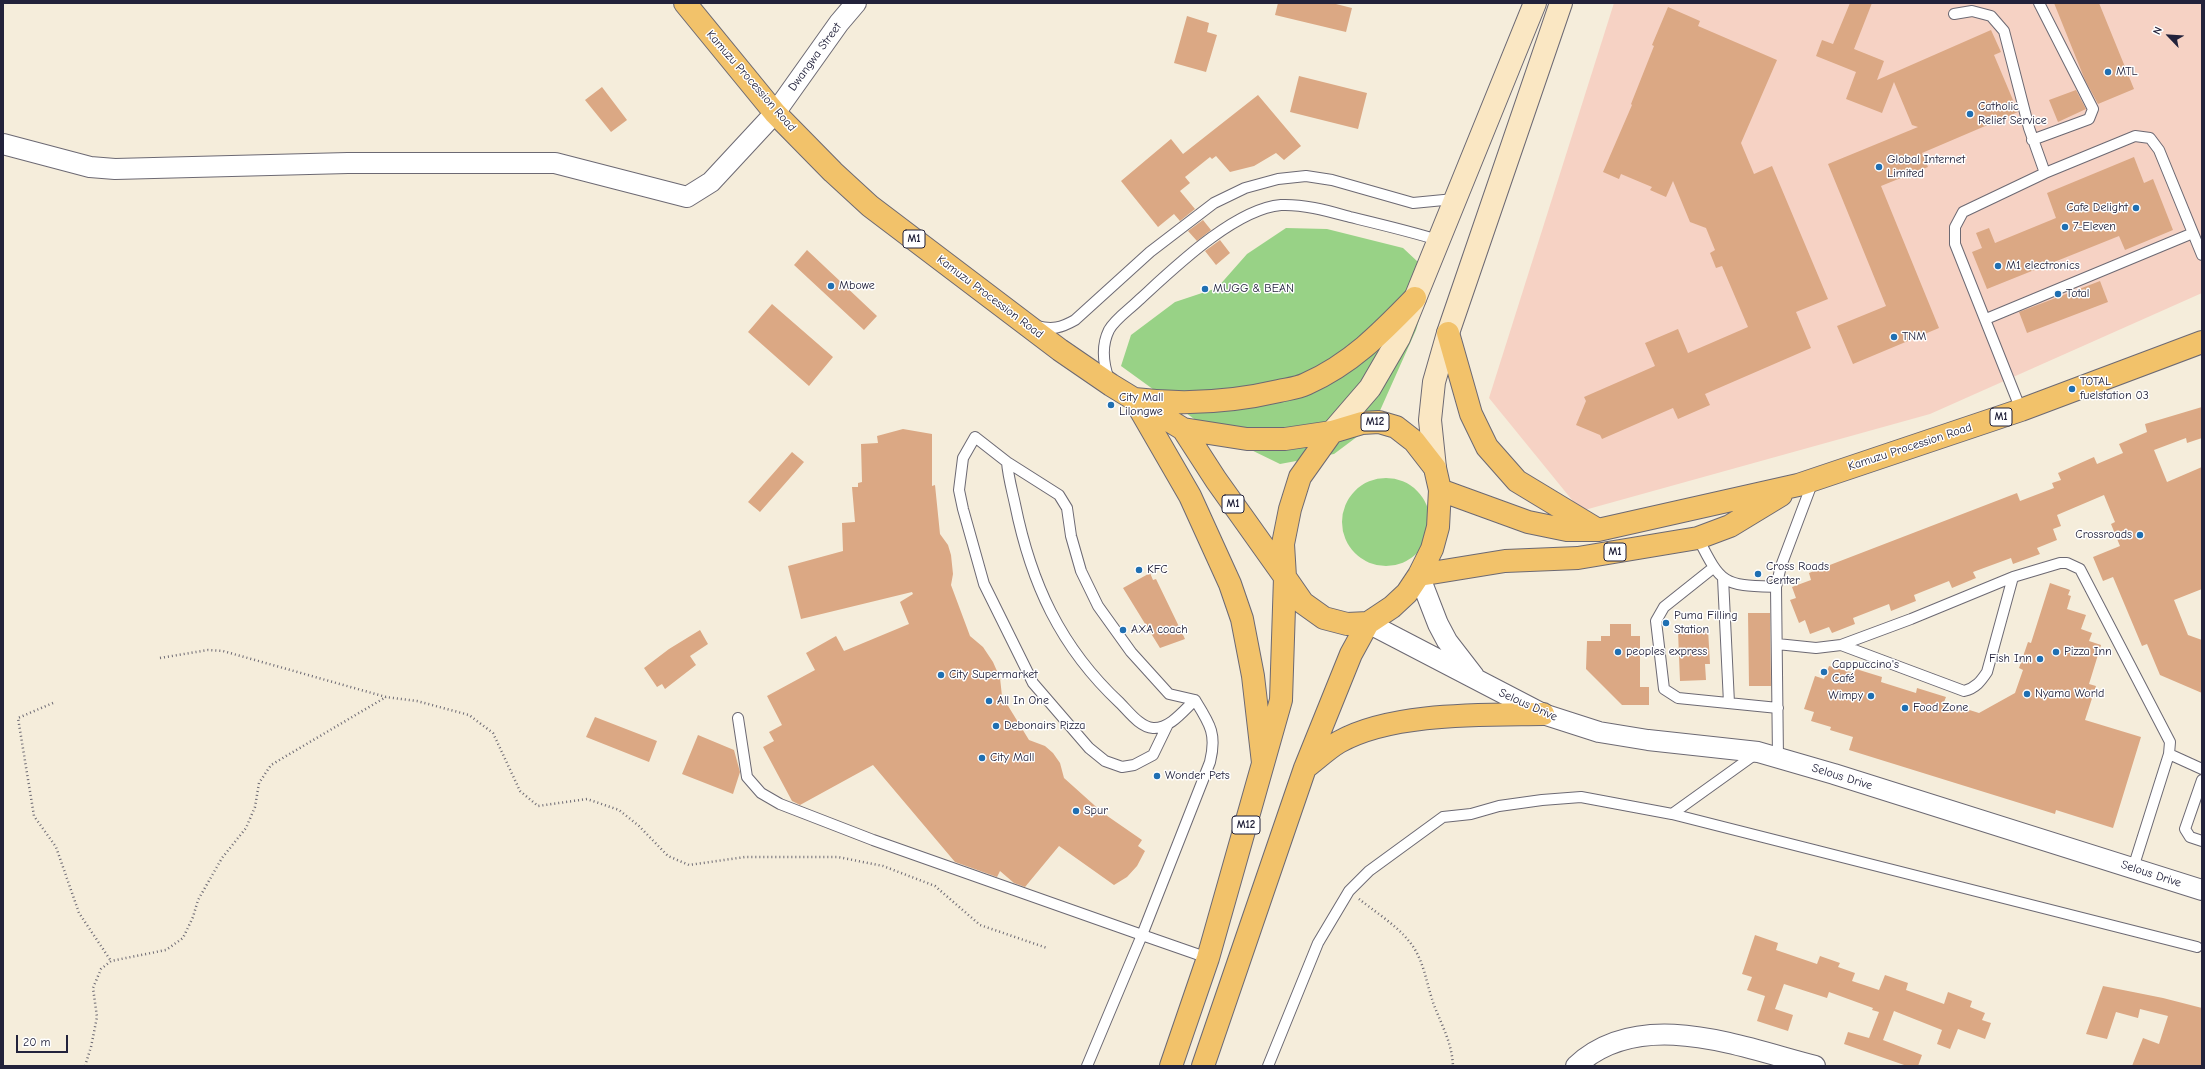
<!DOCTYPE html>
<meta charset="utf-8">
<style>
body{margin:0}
#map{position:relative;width:2205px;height:1069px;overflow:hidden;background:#f5eddb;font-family:"Comic Neue",sans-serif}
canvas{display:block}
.frame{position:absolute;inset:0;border:4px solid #22223b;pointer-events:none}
.north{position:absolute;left:2149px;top:16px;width:40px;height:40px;-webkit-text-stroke:3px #fff;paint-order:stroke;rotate:295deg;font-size:11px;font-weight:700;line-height:16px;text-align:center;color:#22223b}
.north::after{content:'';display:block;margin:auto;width:14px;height:18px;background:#22223b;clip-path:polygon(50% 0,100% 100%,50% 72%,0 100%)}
.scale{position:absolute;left:16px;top:1035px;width:52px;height:18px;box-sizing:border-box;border:2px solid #22223b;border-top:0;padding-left:5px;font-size:12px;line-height:14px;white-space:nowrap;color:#22223b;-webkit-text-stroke:3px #fff;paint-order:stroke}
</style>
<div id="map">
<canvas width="2205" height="1069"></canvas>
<div class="frame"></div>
<div class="north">N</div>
<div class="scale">20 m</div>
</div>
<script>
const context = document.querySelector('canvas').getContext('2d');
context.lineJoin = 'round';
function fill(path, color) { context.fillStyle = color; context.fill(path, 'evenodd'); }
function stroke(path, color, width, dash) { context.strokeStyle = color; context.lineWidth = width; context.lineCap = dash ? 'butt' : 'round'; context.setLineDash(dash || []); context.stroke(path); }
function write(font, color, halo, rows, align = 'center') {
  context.font = font + ' "Comic Neue",sans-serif'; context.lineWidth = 3; context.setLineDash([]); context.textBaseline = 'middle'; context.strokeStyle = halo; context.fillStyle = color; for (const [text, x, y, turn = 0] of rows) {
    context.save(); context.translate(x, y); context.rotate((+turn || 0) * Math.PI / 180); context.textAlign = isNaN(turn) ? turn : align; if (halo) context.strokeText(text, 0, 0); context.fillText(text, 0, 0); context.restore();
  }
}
fill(new Path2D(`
 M1614 3H2202V293L1930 414 1581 511 1489 398Z`), '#f6d2c4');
fill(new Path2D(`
 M1286 228 1327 229 1403 248 1432 275 1416 330 1374 424 1334 454 1280 464 1208 429 1121 366 1131 335 1175 302 1217 288 1247 254Z
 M1342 522a44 44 0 1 1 88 0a44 44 0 1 1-88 0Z`), '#98d286');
fill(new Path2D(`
 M1278 3H1332L1352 8 1346 32 1275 15Z
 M1850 3H1872L1854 49 1884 61 1877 80 1991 30 2001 52 1994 55 2018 112 1922 153 1928 167 1881 186 1939 328 1853 364 1837 326 1886 306 1828 164 1918 127 1912 125 1894 82 1882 113 1846 99 1856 72 1816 56 1822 40 1833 44Z
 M2054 3H2099L2134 89 2098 104 2085 80Z
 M1668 7 1700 21 1698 26 1777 60 1741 143 1754 174 1772 166 1828 299 1796 312 1811 348 1705 394 1710 405 1678 419 1673 408 1602 439 1600 435 1576 425 1586 401 1584 397 1655 366 1645 343 1678 329 1688 353 1748 327 1722 266 1716 268 1710 253 1715 250 1706 228 1690 222 1673 181 1666 197 1650 190 1652 187 1621 174 1619 179 1603 172 1632 105 1631 104 1654 46 1652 45Z
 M1187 16 1209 23 1207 32 1217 35 1206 72 1174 63Z
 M1299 76 1367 93 1358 129 1290 112Z
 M602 87 627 120 611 132 585 100Z
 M2076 90 2086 109 2058 122 2049 100Z
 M1258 95 1301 146 1284 160 1276 153 1254 166 1230 172 1216 156 1212 159 1210 157 1185 177 1190 183 1180 191 1195 209 1180 221 1174 214 1158 227 1121 181 1171 139 1183 154Z
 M2134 157 2144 183 2153 179 2173 230 2125 250 2119 236 1987 289 1972 252 1982 248 1976 233 1989 228 1995 243 2056 218 2047 193Z
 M1203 220 1211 230 1197 241 1188 231Z
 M1220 240 1230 253 1216 265 1205 251Z
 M807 250 877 316 864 330 794 265Z
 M2100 281 2108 302 2027 333 2019 312Z
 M772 304 833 357 809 386 748 332Z
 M2202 407V438L2187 443 2186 438 2154 450 2167 482 2202 467V589L2174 600 2188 635 2202 640V693L2160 675 2147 644 2142 646 2113 577 2103 581 2093 557 2120 546 2111 524 2115 522 2104 495 2057 515 2061 526 2053 529 2057 540 2037 548 2040 554 2013 564 2011 558 1973 572 1976 578 1952 588 1949 581 1914 595 1916 601 1891 611 1889 604 1853 618 1855 624 1832 633 1829 627 1810 634 1805 620 1799 623 1790 600 1796 598 1792 587 1811 580 1809 573 2017 493 2020 501 2054 488 2052 483 2061 480 2058 473 2094 457 2097 464 2123 453 2119 444 2147 432 2145 424Z
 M903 429 932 434V486L935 485 940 534 948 545 951 555 953 574 951 585 970 636 983 647 993 662 1000 678 1002 696 1029 740 1045 746 1053 753 1060 763 1064 778 1103 813 1142 840 1138 846 1145 851 1137 866 1127 877 1114 885 1059 846 1025 887 1014 883 1000 871 997 877 955 862 873 765 800 805 792 801 763 747 774 741 769 732 782 725 767 696 815 670 806 653 836 636 844 651 909 624 900 602 913 594 912 592 801 619 788 566 843 551 842 523 855 522 852 487H858V483L862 482 861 444 878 443 877 436Z
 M792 452 804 462 760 512 748 502Z
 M1150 573 1153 580 1156 579 1185 639 1160 648 1123 588Z
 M2050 583 2070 590 2068 595 2071 596 2067 609 2086 615 2081 629 2092 633 2089 641 2101 645 2089 684 2096 686 2085 720 2141 737 2113 828 2056 810 2055 814 1849 750 1853 737 1830 730 1831 727 1811 721 1814 712 1804 709 1815 676 1824 679 1829 666 1854 673 1856 669 1882 677 1881 682 1916 693 1917 688 1946 697 1944 702 1979 713 2015 693 2023 670 2019 668 2028 642 2031 643Z
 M1748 613H1770L1771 686H1749Z
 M1610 624H1631V636H1640V687H1649V705H1622L1586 669 1587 641H1601V636H1610Z
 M1708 629 1710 664H1705L1706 680 1680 681 1678 631Z
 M700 630 708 644 690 656 696 665 665 689 662 684 657 687 644 668 669 649Z
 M595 717 657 741 649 762 586 737Z
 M698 735 734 750 740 772 733 794 682 774Z
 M1755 935 1778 943 1776 950 1817 964 1820 956 1840 963 1838 967 1855 973 1852 981 1879 990 1885 975 1908 983 1906 990 1944 1004 1948 992 1972 1001 1970 1007 1985 1013 1982 1020 1991 1023 1985 1039 1958 1029 1950 1049 1937 1044 1942 1030 1894 1011 1883 1040 1922 1055 1918 1066H1907L1844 1044 1848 1032 1869 1038 1879 1012 1872 1010 1873 1008 1829 992 1827 998 1784 984 1775 1009 1793 1015 1788 1031 1757 1021 1765 996 1747 990 1752 977 1742 974Z
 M2103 986 2163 998 2202 1008V1066H2132L2143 1038 2159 1044 2168 1016 2140 1009 2138 1018 2116 1012 2107 1039 2086 1034Z`), '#dba884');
const lane = new Path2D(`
 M1954 14 1972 11 1991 16 2004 31 2029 128 2045 173
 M2032 140 2089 119 2093 109 2039 3
 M1986 319 2193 233
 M1037 326C1052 330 1061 328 1075 320L1150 252 1214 203 1245 188 1278 179 1306 176 1332 180 1413 203 1454 199
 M1109 380C1103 363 1101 346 1109 330 1115 319 1130 309 1139 300 1173 269 1234 209 1281 205 1304 204 1328 211 1350 217 1379 224 1409 231 1438 240
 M2021 410 1955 244V227L1963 212 2045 173 2135 136 2150 138 2159 150 2202 255
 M1007 462C1008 476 1012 490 1015 504 1031 583 1060 647 1120 703 1129 712 1140 727 1153 728 1170 729 1184 710 1195 700
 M1698 538C1722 586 1724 585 1776 587
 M1713 568 1664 607 1656 621 1664 689 1678 698 1778 708
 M1723 578 1729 703
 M1777 644 1816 648 1841 645 1911 619 2013 577 2060 563H2067L2080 569 2170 742 2169 754 2133 868
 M1841 645 1964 691C1976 688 1981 681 1987 672L2013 577
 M738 718 747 777 761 793 780 804 873 840 1142 935 1087 1066
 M1168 724 1153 755 1134 765 1122 767 1105 761 1089 748 1033 683 984 584 963 509 959 490 963 458 975 437 1007 462 1059 495 1067 508 1071 536 1081 571 1098 606 1131 652 1169 694 1195 700C1210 724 1217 734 1210 762L1142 935 1208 958
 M2169 754 2202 769
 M1778 758 1776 587 1781 566 1813 481
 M2202 780 2185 829 2190 837 2202 841
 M1672 814 2197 947
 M1268 1066 1318 943 1349 891 1369 871 1443 817 1471 814 1499 806 1542 800 1581 797 1672 814 1757 753`);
const street = new Path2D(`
 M3 144 90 167 115 169 348 163H555L687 197 711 182 775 113 839 23 856 3
 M1419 575 1438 624 1447 641 1474 676
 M1368 623 1543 714 1599 732 1648 740 1758 752 1834 774 2202 890
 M1576 1066C1641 1006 1740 1047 1815 1066`);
const secondary = new Path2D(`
 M1332 432 1370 388 1399 338 1535 3
 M1435 468 1430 420 1434 382 1448 333 1561 3`);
const highway = new Path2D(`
 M685 3 775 113 833 172 870 206 1060 350 1111 385 1183 429 1247 439H1285L1332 432
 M1448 333 1471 414 1487 447 1517 481 1598 530
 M1379 422 1396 427 1414 441 1435 468 1440 490 1438 527 1432 549 1419 575 1407 593 1392 607 1368 623 1347 624 1324 618 1303 603 1285 577 1283 544 1290 509 1300 477 1332 432 1362 423Z
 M1440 490 1528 522 1567 530H1598L1798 485 2021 410 2202 342
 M1419 575 1505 561 1578 558 1698 538 1730 526 1781 495
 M1263 763 1253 676 1242 619 1230 584 1190 496 1134 399C1182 405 1232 402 1279 391 1288 389 1298 388 1306 384 1351 364 1381 333 1415 298
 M1305 768C1316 760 1327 749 1339 742 1392 712 1483 715 1543 714
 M1171 1066 1208 958 1281 700 1285 577 1216 480 1183 429
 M1203 1066 1305 768 1351 654 1368 623`);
stroke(lane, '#6c6973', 12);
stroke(street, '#6c6973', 22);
stroke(secondary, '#6c6973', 24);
stroke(highway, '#6c6973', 24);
stroke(new Path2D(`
 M160 658 208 650 223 651 386 697 417 701 469 715 493 733 520 791 538 806 587 799 619 810 639 826 668 856 689 865 745 857H838L883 866 935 886 980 925 1047 948
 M53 703 18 718 34 816 56 847 79 913 111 961
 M1359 899C1374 911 1396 925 1408 940 1424 958 1426 983 1434 1005 1442 1026 1452 1043 1453 1066
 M85 1066 91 1047 97 1017 93 988 101 969 111 961 166 950 183 938 193 917 198 900 222 858 246 828 255 807 259 783 271 765 386 697`), '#6c6973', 2.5, [1, 3]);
stroke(lane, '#fff', 10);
stroke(street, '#fff', 20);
stroke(secondary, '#fae7c3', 22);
stroke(highway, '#f2c26a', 22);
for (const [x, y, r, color] of [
 [2108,72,4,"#1f6fb2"],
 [1970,114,4,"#1f6fb2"],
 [1879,167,4,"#1f6fb2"],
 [2136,208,4,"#1f6fb2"],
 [2065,227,4,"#1f6fb2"],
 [1998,266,4,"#1f6fb2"],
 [831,286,4,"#1f6fb2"],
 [1205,289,4,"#1f6fb2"],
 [2058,294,4,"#1f6fb2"],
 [1894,337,4,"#1f6fb2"],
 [2072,389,4,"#1f6fb2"],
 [1111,405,4,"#1f6fb2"],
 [2140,535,4,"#1f6fb2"],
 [1139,570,4,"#1f6fb2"],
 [1758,574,4,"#1f6fb2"],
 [1666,623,4,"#1f6fb2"],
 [1123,630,4,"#1f6fb2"],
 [1618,652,4,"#1f6fb2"],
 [2056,652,4,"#1f6fb2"],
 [2040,659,4,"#1f6fb2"],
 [1824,672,4,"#1f6fb2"],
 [941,675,4,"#1f6fb2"],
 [2027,694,4,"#1f6fb2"],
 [1871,696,4,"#1f6fb2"],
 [989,701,4,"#1f6fb2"],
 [1905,708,4,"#1f6fb2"],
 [996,726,4,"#1f6fb2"],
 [982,758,4,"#1f6fb2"],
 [1157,776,4,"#1f6fb2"],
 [1076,811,4,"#1f6fb2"]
]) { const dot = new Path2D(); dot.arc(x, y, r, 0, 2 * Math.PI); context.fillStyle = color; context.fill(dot); stroke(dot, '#fff', 1.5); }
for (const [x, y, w] of [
 [914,239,22],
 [2001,417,22],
 [1375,422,28],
 [1233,504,22],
 [1615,552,22],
 [1246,825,28]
]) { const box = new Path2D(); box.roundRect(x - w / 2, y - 9, w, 18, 3); context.fillStyle = '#fff'; context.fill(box); stroke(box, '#22223b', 1); }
write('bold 11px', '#22223b', null, [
 ["M1",914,239],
 ["M1",2001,417],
 ["M12",1375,422],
 ["M1",1233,504],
 ["M1",1615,552],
 ["M12",1246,825]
]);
write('12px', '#22223b', '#fff', [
 ["Dwangwa Street",815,57,-54],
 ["Kamuzu Procession Road",751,81,49],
 ["Kamuzu Procession Road",990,297,37],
 ["Kamuzu Procession Road",1910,447,-18],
 ["Selous Drive",1528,705,24],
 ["Selous Drive",1842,777,17],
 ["Selous Drive",2151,874,18]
]);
write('12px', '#22223b', '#fff', [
 ["MTL",2116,72],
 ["Catholic",1978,107],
 ["Relief Service",1978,121],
 ["Global Internet",1887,160],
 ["Limited",1887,174],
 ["Cafe Delight",2128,208,"right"],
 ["7-Eleven",2073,227],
 ["M1 electronics",2006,266],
 ["Mbowe",839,286],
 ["MUGG & BEAN",1213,289],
 ["Total",2066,294],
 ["TNM",1902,337],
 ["TOTAL",2080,382],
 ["fuelstation 03",2080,396],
 ["City Mall",1119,398],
 ["Lilongwe",1119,412],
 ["Crossroads",2132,535,"right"],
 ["Cross Roads",1766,567],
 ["Center",1766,581],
 ["KFC",1147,570],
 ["Puma Filling",1674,616],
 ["Station",1674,630],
 ["AXA coach",1131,630],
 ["peoples express",1626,652],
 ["Pizza Inn",2064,652],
 ["Fish Inn",2032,659,"right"],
 ["Cappuccino's",1832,665],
 ["Café",1832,679],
 ["City Supermarket",949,675],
 ["Nyama World",2035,694],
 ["Wimpy",1863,696,"right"],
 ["All In One",997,701],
 ["Food Zone",1913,708],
 ["Debonairs Pizza",1004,726],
 ["City Mall",990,758],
 ["Wonder Pets",1165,776],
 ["Spur",1084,811]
], 'left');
</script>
